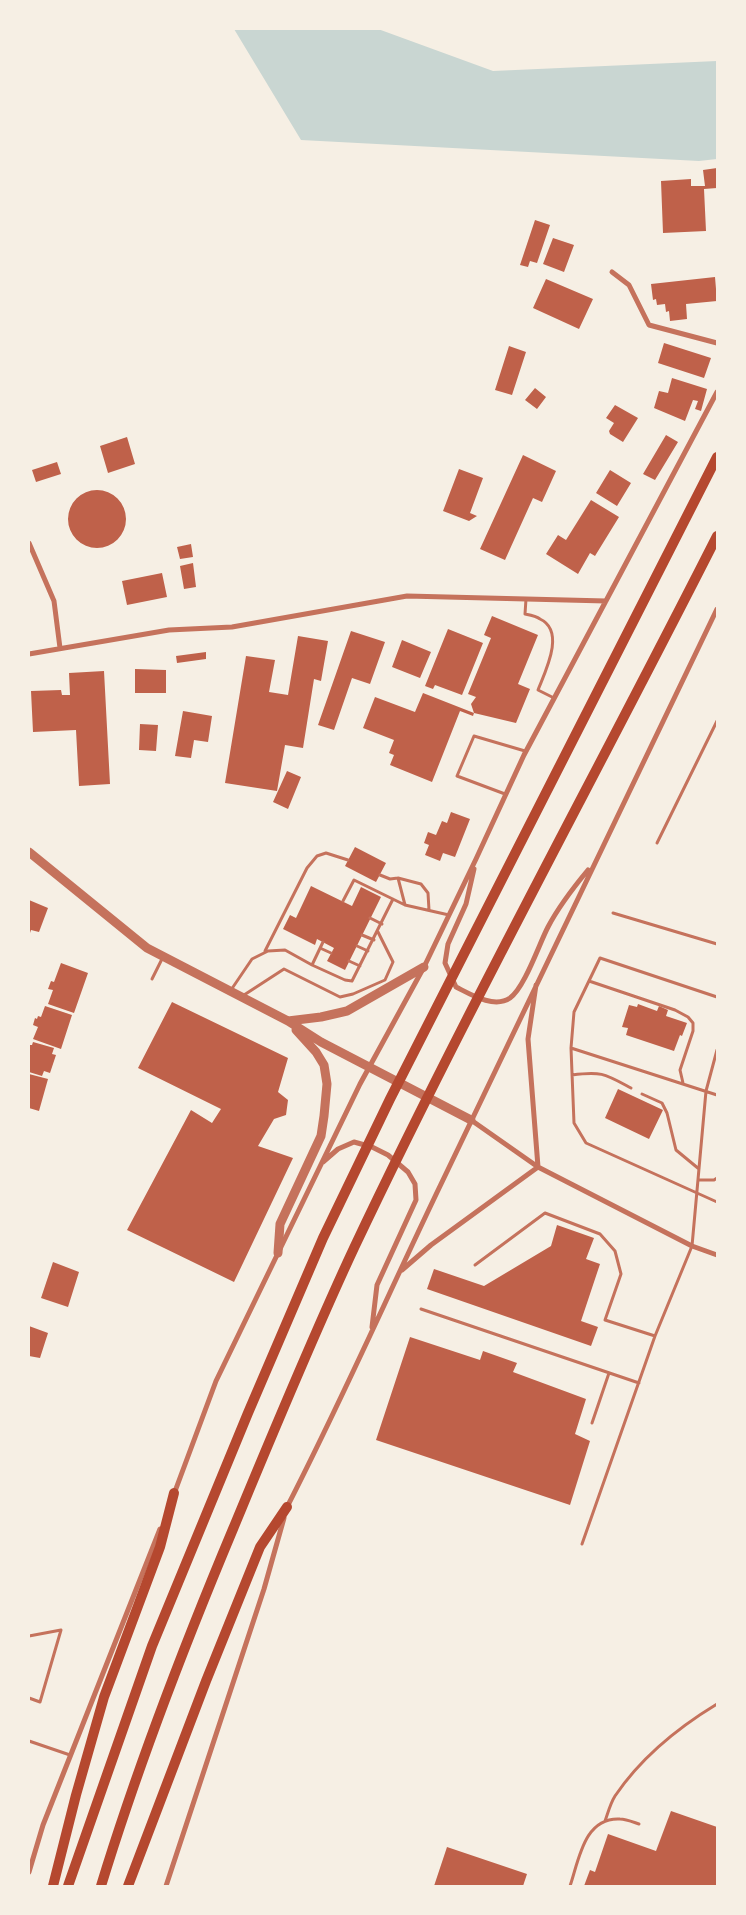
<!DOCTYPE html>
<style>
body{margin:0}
#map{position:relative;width:746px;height:1915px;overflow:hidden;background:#f6efe4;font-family:"Zilla Slab",serif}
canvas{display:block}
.frame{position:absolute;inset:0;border:30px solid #f6efe4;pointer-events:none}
</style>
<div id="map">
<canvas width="746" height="1915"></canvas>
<div class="frame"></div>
</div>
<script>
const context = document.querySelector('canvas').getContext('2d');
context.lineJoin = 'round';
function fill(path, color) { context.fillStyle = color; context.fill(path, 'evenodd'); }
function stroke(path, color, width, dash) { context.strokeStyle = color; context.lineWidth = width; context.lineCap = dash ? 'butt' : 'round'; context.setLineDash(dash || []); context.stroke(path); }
fill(new Path2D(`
 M234 29H378L493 71 717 61V159L699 161 301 140Z`), '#c9d6d2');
fill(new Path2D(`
 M717 168V188L704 189 706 231 663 233 661 181 691 179V186H705L703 170Z
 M535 220 550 225 537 263 530 261 528 267 520 265Z
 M553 238 574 245 564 272 543 264Z
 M715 277 717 301 686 304 687 319 670 321 669 311 666 312 665 304 657 305 656 299 653 300 651 284Z
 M546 279 593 299 579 329 533 308Z
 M664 343 711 358 704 378 658 363Z
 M509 346 526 352 512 395 495 390Z
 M672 378 707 389 701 411 695 409 698 401 693 400 685 421 654 408 659 391 668 393Z
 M535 388 546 397 537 409 525 400Z
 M615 405 638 418 623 442 610 434 609 431 614 423 606 418Z
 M666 435 678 442 655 480 643 474Z
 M127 437 135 464 108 473 100 446Z
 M523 455 556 471 542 502 533 498 505 560 480 549Z
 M57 462 61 474 36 482 32 470Z
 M459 469 483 478 470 513 477 516 469 521 443 511Z
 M610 470 631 483 617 506 596 493Z
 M68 519a29 29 0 1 1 58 0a29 29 0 1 1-58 0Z
 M591 500 619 517 595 556 590 553 578 574 546 554 558 535 566 540Z
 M191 544 193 557 180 559 177 547Z
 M193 563 196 587 184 589 180 566Z
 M162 573 167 597 127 605 122 581Z
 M492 616 538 635 518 684 530 689 516 723 474 713 471 704 476 697 468 694 491 638 484 635Z
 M448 629 483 643 462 695 435 685 433 689 425 686Z
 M351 631 385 642 370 684 352 678 334 730 318 725Z
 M298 636 328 641 321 681 314 679 303 748 285 745 277 791 225 783 246 656 275 660 269 692 288 695Z
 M402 640 431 652 420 678 392 667Z
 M206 652V659L177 663 176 656Z
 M135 669 166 670V693H135Z
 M104 671 110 784 79 786 76 730 33 732 31 691 61 690 62 695H70L69 673Z
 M423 693 474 713 473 716 460 711 432 782 390 765 394 755 389 753 394 740 363 728 375 697 415 712Z
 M183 711 212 716 208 742 194 740 191 758 175 756Z
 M140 724 158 725 156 751 139 750Z
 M287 771 301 777 288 809 273 802Z
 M451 812 470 819 455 857 443 853 440 861 425 855 429 845 424 843 428 832 436 835 442 821 447 823Z
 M355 847 386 863 376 882 345 866Z
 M311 886 352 906 361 887 381 897 345 970 327 961 334 948 317 939 315 945 283 929 290 915 296 918Z
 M29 900 48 908 39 932 31 930 30 933 29 932Z
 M61 963 88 973 74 1013 48 1004 53 990 48 989 51 981 54 982Z
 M172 1002 288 1058 278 1092 288 1100 286 1115 274 1119 258 1146 293 1158 234 1282 127 1230 191 1110 212 1123 221 1109 138 1068Z
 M638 1004 657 1011 659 1006 668 1010 666 1016 687 1023 682 1036 680 1035 674 1051 626 1035 628 1028 622 1027 629 1005 637 1007Z
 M45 1006 72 1015 61 1049 33 1039 38 1027 33 1025 35 1018 37 1019 38 1016 41 1017Z
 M33 1042 54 1048 52 1054 56 1055 50 1073 44 1071 42 1076 29 1072V1045H32Z
 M29 1074 48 1079 39 1111 29 1108Z
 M618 1089 663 1110 649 1139 605 1118Z
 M557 1225 594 1238 586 1259 600 1264 581 1321 598 1327 591 1346 427 1289 434 1269 484 1286 551 1246Z
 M53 1262 79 1272 68 1307 41 1298Z
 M29 1326 48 1333 40 1358 29 1356Z
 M410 1337 480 1360 483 1351 517 1363 513 1372 586 1399 575 1434 590 1441 570 1505 376 1440Z
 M671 1811 717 1827V1886H584L590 1870 595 1872 608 1834 656 1851Z
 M447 1847 527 1874 523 1886H434Z`), '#bf614a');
stroke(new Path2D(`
 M526 599 525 614C530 615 536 616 540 619 566 631 545 672 538 690L554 698
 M505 794 457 776 474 736 525 751
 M657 843 717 721
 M380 875 390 879 398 878 421 884 428 893 429 910
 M398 878 405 905
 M343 901 354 880 405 905 449 915
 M613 913 717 944
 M370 918 382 924
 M362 935 374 940
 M357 946 368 951
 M320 948 331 953
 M265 951 307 868 317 856 326 853 348 860
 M349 961 360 966
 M312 965 323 942
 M152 979 163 957
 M589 981 675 1010 688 1017 693 1023V1031L680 1070 683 1083
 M231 990 252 959 268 951 285 950 312 965 345 980 352 981 393 899
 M244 995 284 969 340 997 353 994 385 980 393 962 378 932
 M717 997 600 958 574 1012 571 1048 717 1095
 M571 1048 574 1123 586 1143 717 1202
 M572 1075C602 1071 605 1074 631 1088
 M642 1094 662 1103 667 1113 676 1150 699 1169
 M699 1180H714L717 1178
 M475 1265 545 1213 600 1234 615 1251 621 1274 605 1320 655 1336
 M421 1309 639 1383
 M592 1423 609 1373
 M582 1544 655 1336 692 1246 706 1091 717 1050
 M29 1636 61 1630 40 1702 29 1698
 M29 1741 70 1755
 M605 1821C608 1813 610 1804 615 1796 640 1759 679 1727 717 1704
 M570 1886C579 1860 584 1817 620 1819 626 1819 633 1822 639 1824`), '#c5725c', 3);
stroke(new Path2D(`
 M612 272 629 285 649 325 717 343
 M29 543 54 601 60 648
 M29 654 169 630 232 627 407 596 606 601
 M474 869 466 904 448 944 445 963 456 987C470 994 494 1009 510 998 525 987 539 944 548 927 559 906 573 888 588 870
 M471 1120 538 1167 692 1246 717 1255
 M323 1162 338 1149 354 1142 372 1147 388 1155 408 1172 415 1184 416 1200 377 1285 372 1327
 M402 1270 431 1245 538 1167 528 1039 536 985
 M174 1494 216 1381 360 1084 424 967 476 859 524 755 717 392
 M287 1507C342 1400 390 1290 442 1182 533 990 625 799 717 609
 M29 1872 43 1825 160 1529
 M166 1886 264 1589 284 1518`), '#c5725c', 5);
stroke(new Path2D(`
 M29 852 147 948 288 1021 321 1042 471 1120
 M288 1021 321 1017 347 1011 424 967
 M278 1253 280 1224 321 1136 324 1116 327 1084 324 1065 316 1052 296 1030`), '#c5725c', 9);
stroke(new Path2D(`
 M53 1886 76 1795 104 1697 160 1547 174 1493
 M68 1886 152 1646 248 1413 323 1238 390 1099 717 457
 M101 1886C138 1765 184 1646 233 1529 272 1435 311 1340 354 1248 468 1007 597 773 717 536
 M128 1886 206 1681 260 1547 287 1507`), '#b5482f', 10);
</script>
